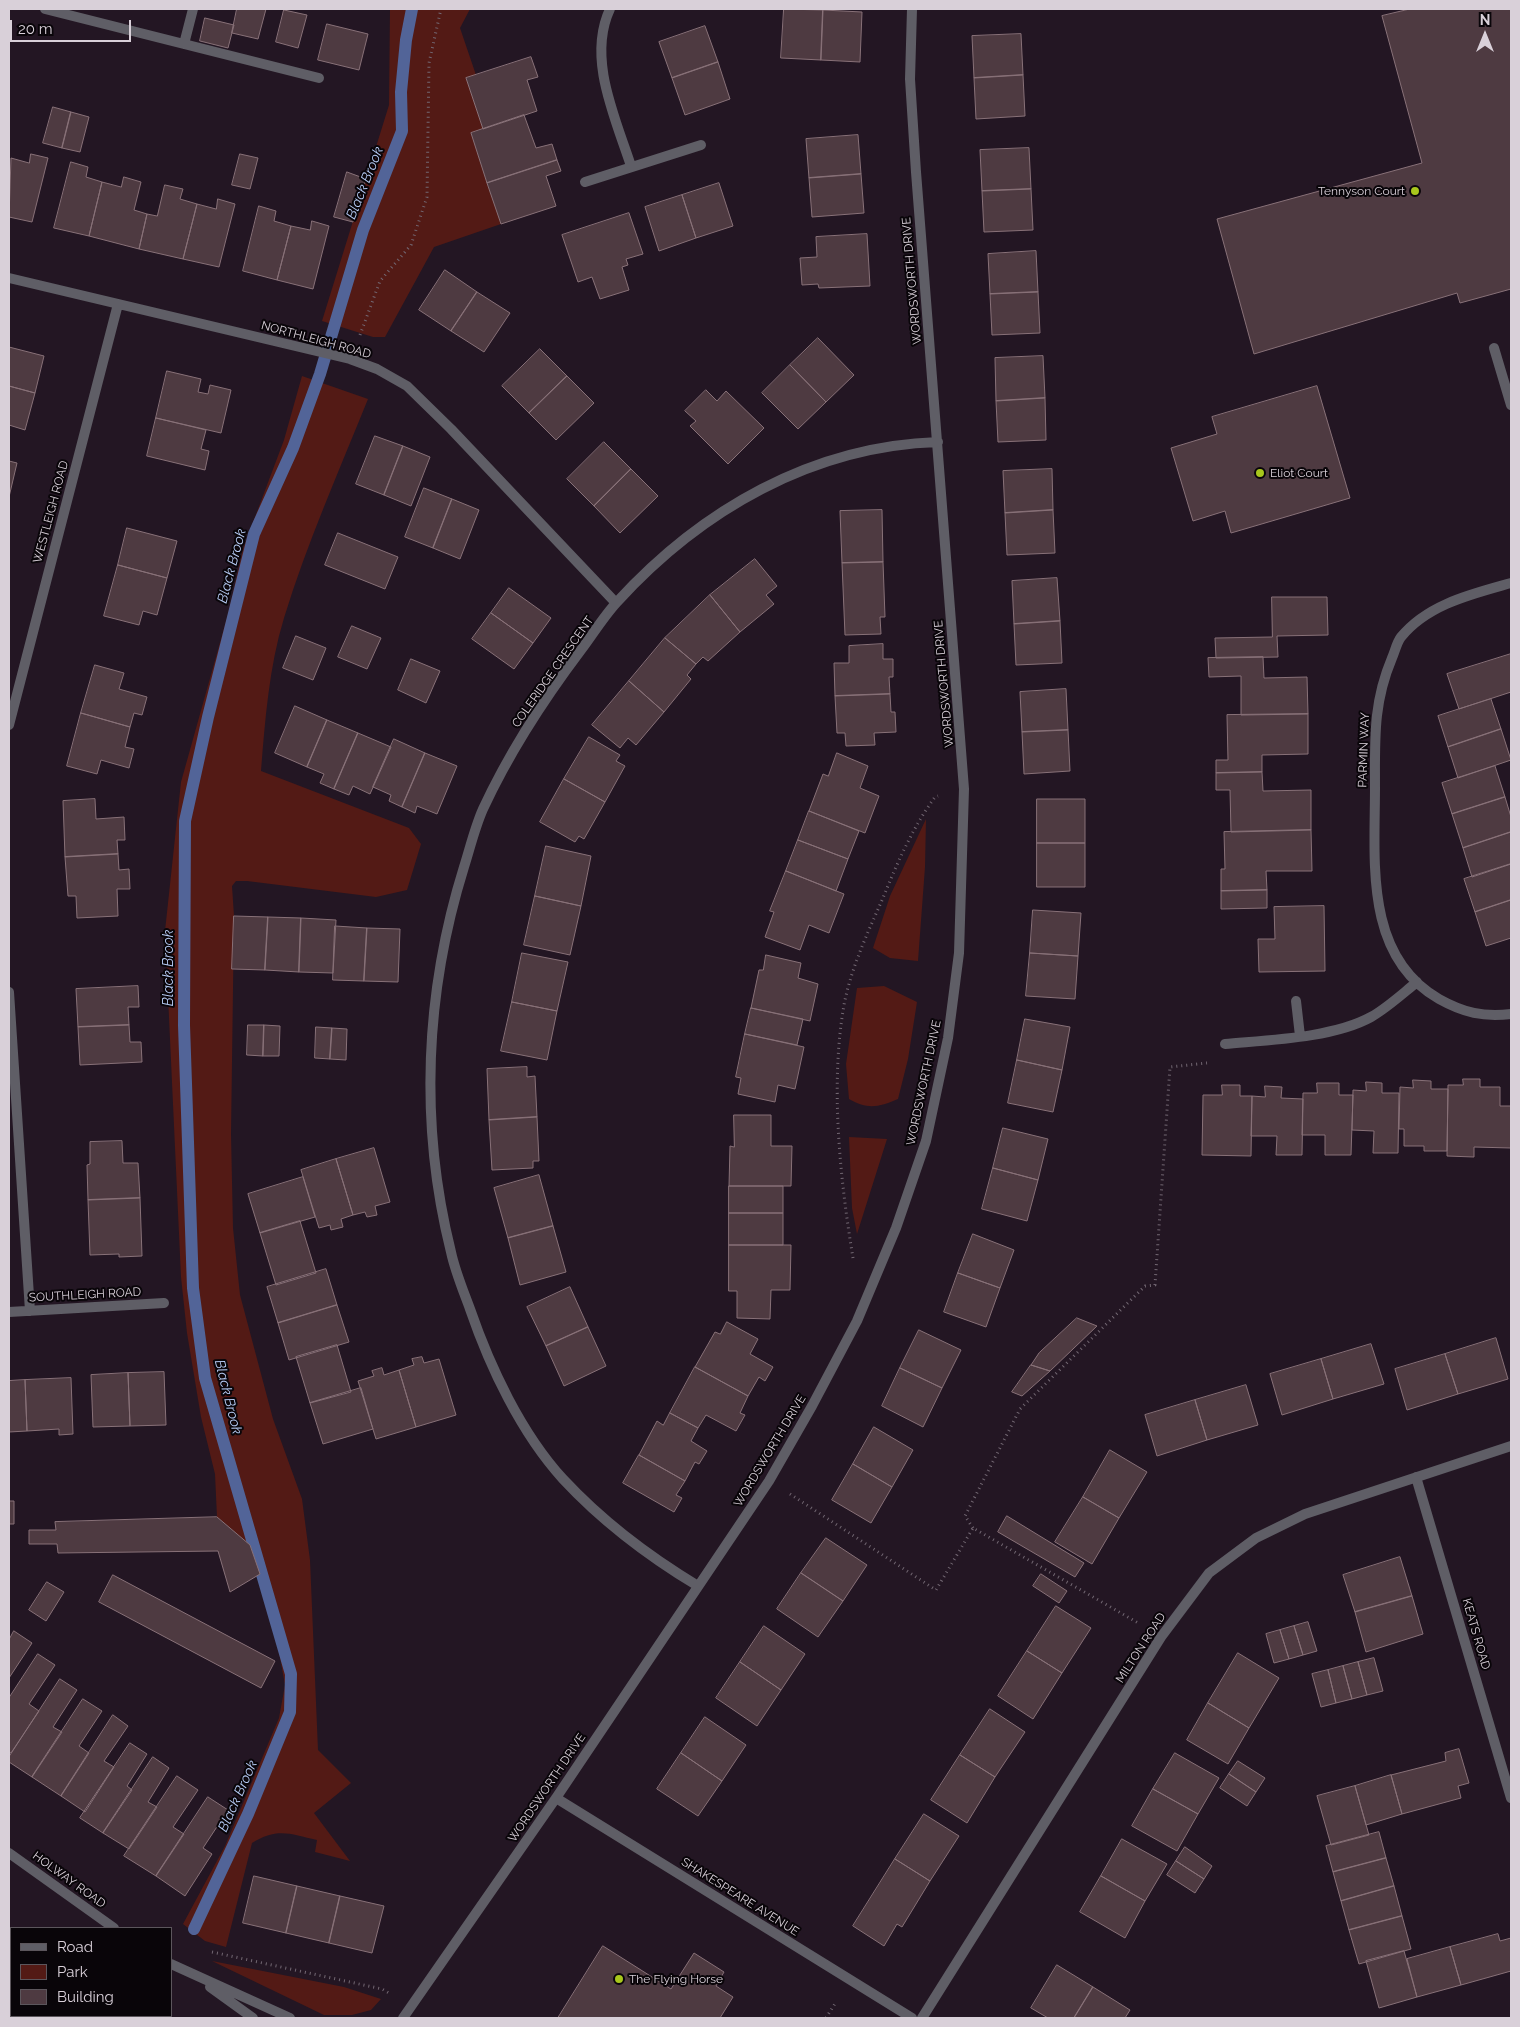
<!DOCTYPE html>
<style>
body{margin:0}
#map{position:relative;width:1520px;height:2027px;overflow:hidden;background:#231623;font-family:Raleway,sans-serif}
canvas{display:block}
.frame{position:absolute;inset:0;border:10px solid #d9d0d9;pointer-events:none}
.legend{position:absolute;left:10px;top:1927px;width:162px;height:90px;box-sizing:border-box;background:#090509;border:1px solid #5c565c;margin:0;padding:6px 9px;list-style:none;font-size:15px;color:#d9d0d9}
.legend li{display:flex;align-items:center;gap:10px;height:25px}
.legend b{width:25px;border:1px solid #5c565c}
.north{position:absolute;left:1460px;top:10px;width:50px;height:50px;-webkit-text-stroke:4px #090509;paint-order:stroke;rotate:0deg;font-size:14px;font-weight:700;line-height:20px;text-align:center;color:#d9d0d9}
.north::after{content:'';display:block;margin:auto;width:18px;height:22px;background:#d9d0d9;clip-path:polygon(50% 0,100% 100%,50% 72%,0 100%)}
.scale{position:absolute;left:10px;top:20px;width:121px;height:22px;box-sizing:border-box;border:2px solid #d9d0d9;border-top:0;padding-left:6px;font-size:15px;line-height:18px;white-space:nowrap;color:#d9d0d9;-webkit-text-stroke:4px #090509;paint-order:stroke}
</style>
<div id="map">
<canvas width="1520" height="2027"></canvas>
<div class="frame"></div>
<ul class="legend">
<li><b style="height:6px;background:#5f5e66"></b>Road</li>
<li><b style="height:14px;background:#531a15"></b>Park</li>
<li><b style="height:14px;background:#4e3a41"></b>Building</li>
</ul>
<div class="north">N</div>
<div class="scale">20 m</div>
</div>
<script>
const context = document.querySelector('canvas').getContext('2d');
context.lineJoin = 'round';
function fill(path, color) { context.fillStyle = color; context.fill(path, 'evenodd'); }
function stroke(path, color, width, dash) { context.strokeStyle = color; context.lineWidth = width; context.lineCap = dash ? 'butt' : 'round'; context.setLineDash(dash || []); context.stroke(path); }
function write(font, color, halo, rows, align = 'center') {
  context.font = font + ' Raleway,sans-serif'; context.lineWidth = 4; context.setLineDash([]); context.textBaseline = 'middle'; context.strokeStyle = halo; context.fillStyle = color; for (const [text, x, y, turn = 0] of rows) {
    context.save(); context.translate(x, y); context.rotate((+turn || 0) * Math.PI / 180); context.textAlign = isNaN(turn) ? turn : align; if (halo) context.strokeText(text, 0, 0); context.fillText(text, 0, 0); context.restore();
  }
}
fill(new Path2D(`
 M390 9H470L460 28 476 75 483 129 471 133 501 224 434 247 385 337H373L322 321 389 105Z
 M302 376 368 399C339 471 307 543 284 618 269 667 265 721 261 771L409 828 421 844 407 890 376 897 247 881H236L232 886 234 916 231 1134 233 1228 240 1295 273 1419 302 1499 310 1560 318 1750 351 1783 314 1813 350 1861 315 1852 317 1840C291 1834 277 1827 252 1843L226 1947 205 1941 183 1924 225 1846 279 1718 285 1685 277 1641 260 1574 250 1545 217 1517 215 1474 201 1417 187 1333 181 1277 165 931 181 782 228 614 243 549 284 440Z
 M926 819 925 867 918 961 890 958 873 948 890 896Z
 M884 986 917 1002 908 1059 898 1099C879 1107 868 1110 849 1099L846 1064 857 988Z
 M849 1137 887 1139 857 1234 852 1208Z
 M212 1961 344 1987 381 1999 371 2010 352 2015H324Z`), '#531a15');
stroke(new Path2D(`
 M194 1929 248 1814 290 1712 291 1674 205 1378 193 1288 184 1025 185 821 208 717 254 534 293 448 320 374 363 230 402 131 401 92 406 40 412 9`), '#526498', 12);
const building = new Path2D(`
 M237 9H266L258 39 232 33Z
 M784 9 823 10 821 60 781 58Z
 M1410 9H1511V289L1460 303 1457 293 1254 354 1217 219 1422 163 1382 16Z
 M284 10 307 15 298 48 276 42Z
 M823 10 862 12 860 62 821 60Z
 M205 18 234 25 228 48 200 41Z
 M327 24 368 34 359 70 318 60Z
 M705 26 718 62 672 78 659 42Z
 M1021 34 1023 75 974 78 972 36Z
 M531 57 538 77 527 80 537 111 483 129 466 78Z
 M718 62 730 99 685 115 672 78Z
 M1023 75 1025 116 976 119 974 78Z
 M53 107 71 112 62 148 43 143Z
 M71 112 89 117 80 152 62 148Z
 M524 115 536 148 552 144 557 160 487 183 471 133Z
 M858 135 861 174 809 178 806 139Z
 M1029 148 1031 189 982 191 980 150Z
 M31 154 48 158 32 222 9 217 11 158 29 163Z
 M240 154 258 158 250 189 232 185Z
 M557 160 561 171 546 176 556 206 501 224 487 183Z
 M71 162 88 167 86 177 102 182 89 236 54 228Z
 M347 172 366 179 353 222 334 217Z
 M861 174 864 213 812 217 809 178Z
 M124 177 141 182 134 210 147 214 139 249 89 236 102 182 121 187Z
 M719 183 733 226 696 238 682 195Z
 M165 185 183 189 180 199 197 204 183 259 139 249 147 214 157 216Z
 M1031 189 1033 230 984 232 982 191Z
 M682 195 696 238 659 251 645 207Z
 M218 199 235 204 219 267 183 259 197 204 216 209Z
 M259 206 276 211 274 221 291 226 277 280 243 271Z
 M629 213 643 254 626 259 628 265 622 267 629 290 600 299 592 277 578 282 562 235Z
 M312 221 329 226 313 289 277 280 291 226 310 230Z
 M867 234 870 286 819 288 818 284 802 285 800 258 817 257 816 237Z
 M1036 251 1038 292 990 294 988 254Z
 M445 270 477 292 451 331 419 310Z
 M477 292 510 313 484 352 451 331Z
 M1038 292 1040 333 992 335 990 294Z
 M818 338 854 375 826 402 790 365Z
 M9 347 44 356 35 393 9 386Z
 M540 349 567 376 529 413 502 386Z
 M1043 356 1045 398 996 401 995 358Z
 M790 365 826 402 798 429 762 393Z
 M167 371 201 379 198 392 208 394 210 385 231 390 221 433 156 418Z
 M567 376 594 403 556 440 529 413Z
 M9 386 35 393 25 430 9 425Z
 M1317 386 1350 498 1231 533 1225 511 1193 521 1171 448 1217 434 1212 417Z
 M706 390 717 401 726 391 764 428 728 464 690 426 696 421 685 411Z
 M1045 398 1046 440 998 442 996 401Z
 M156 418 206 430 201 449 209 451 205 470 147 456Z
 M375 436 403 446 384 495 356 484Z
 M604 442 631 469 594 506 567 479Z
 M403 446 430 457 411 506 384 495Z
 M9 461 17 463 9 497Z
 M631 469 658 496 620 533 594 506Z
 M1052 469 1053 510 1005 513 1003 471Z
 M424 488 452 499 433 548 405 537Z
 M452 499 479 510 460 559 433 548Z
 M882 510 883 562 842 563 840 511Z
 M1053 510 1055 553 1007 555 1005 513Z
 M127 528 177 541 167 578 118 565Z
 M338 533 398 557 385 589 325 565Z
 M755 559 777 586 766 595 774 604 740 632 710 595Z
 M883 562 885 617H880L881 634 845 635 842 563Z
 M118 565 167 578 157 615 143 611 139 625 104 616Z
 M1057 578 1060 621 1014 624 1012 581Z
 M509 588 551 618 533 643 491 613Z
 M710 595 740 632 708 661 703 657 696 664 665 638Z
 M1272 597H1327L1328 635 1277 636 1278 657 1216 658 1215 638 1272 637Z
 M491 613 533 643 514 669 472 639Z
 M1060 621 1062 663 1016 665 1014 624Z
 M352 626 381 638 367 669 338 657Z
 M296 636 326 648 313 680 283 668Z
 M665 638 696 664 687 675 691 679 664 712 629 681Z
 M883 644V659H893V677H889L890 694 835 696 834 663H849V646Z
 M1511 654V692L1459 709 1447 674Z
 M1263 657 1264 678 1307 677 1308 714 1241 715V676L1209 677 1208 658Z
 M411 659 440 671 426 703 398 690Z
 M95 665 124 673 119 689 147 697 142 715 134 713 130 727 81 713Z
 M629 681 664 712 636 745 628 738 620 748 592 725Z
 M1066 689 1068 730 1022 732 1020 692Z
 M890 694 891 712H895L896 732 874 733 875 745 846 746 845 733H837L835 696Z
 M1491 699 1501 729 1448 747 1438 716Z
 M295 706 327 720 307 767 275 753Z
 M81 713 130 727 125 747 134 749 129 768 101 760 97 774 67 766Z
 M1308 714V754L1262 755V772L1216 773V760H1228L1227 715Z
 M327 720 358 733 334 789 320 783 324 774 307 767Z
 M1501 729 1511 760 1458 778 1448 747Z
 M1068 730 1070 771 1024 774 1022 732Z
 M358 733 391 747 370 794 353 786 349 795 334 789Z
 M589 737 620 755 616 761 625 766 605 802 564 779Z
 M394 739 425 753 402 807 389 801 391 795 373 787Z
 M425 753 457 766 437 814 417 806 415 813 402 807Z
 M837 753 868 766 860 788 879 796 865 833 809 811 823 774 828 776Z
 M1495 766 1505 797 1452 814 1442 783Z
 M1262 772 1263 791 1311 790V830L1231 832 1230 790H1216V773Z
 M564 779 605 802 584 839 579 836 575 842 540 822Z
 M1505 797 1511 817V832L1463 848 1452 814Z
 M95 799 96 819 124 817 125 840H117L118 854 65 857 63 801Z
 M1037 799H1085V843H1037Z
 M809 811 859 831 848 859 798 840Z
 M1311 830 1312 871H1266L1267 890 1221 891V869H1225L1224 832Z
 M1511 832V864L1472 877 1463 848Z
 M798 840 848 859 836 891 786 871Z
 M1037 843H1085V887H1037Z
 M546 846 591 856 581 906 535 896Z
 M118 854 119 870 129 869 130 889H117L118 916 77 918 76 896H68L65 857Z
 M1511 864V900L1475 912 1464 879Z
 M786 871 844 894 829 933 809 925 800 950 765 937 774 912 770 911Z
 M1267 890V908L1221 909V891Z
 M535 896 581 906 570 955 524 945Z
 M1511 900V938L1486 946 1475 912Z
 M1324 906 1325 971 1259 972 1258 939H1275L1274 907Z
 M1033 910 1081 913 1078 956 1030 953Z
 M234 916 268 917 265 970 232 969Z
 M268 917 301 918 299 972 265 970Z
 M301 918 336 920 333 973 299 972Z
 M335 926 367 928 364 981 333 980Z
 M367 928 400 929 398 982 364 981Z
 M522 953 568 962 557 1011 512 1002Z
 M1030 953 1078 956 1075 999 1026 996Z
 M766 955 801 963 798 978 818 984 810 1021 751 1008 759 970H763Z
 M138 986 139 1007H128L129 1025 78 1027 76 989Z
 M512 1002 557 1011 547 1060 501 1051Z
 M751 1008 803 1019 797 1045 745 1034Z
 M1025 1019 1070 1027 1062 1070 1017 1060Z
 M129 1025 130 1042H141L142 1062 80 1065 78 1027Z
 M248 1025H264L263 1056 247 1055Z
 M264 1025 280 1026 279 1056H263Z
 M316 1027 332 1028 330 1059 315 1058Z
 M332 1028 347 1029 346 1060 330 1059Z
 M745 1034 804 1047 795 1089 778 1085 775 1102 738 1094 741 1078 736 1077Z
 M1017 1060 1062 1070 1053 1112 1008 1103Z
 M527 1067V1077L535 1076 537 1117 489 1120 487 1069Z
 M1463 1079H1480V1087H1500V1106H1511V1148L1474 1147V1157L1447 1156 1448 1085H1463Z
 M1413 1080 1431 1081V1089H1448L1447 1151H1424V1146H1404V1129H1399L1400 1087 1413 1088Z
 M1366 1082 1382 1083V1093H1399L1398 1153H1373L1374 1131 1352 1130 1353 1090 1366 1091Z
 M1317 1083H1339V1095H1353L1351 1155H1325V1135H1302L1303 1093H1317Z
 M1222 1085H1240V1096H1252L1251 1156 1202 1155 1203 1095H1222Z
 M1265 1086 1282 1087 1281 1098 1303 1099 1302 1155H1276L1277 1136H1251L1252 1096 1265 1097Z
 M734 1115H771V1146H792L791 1186H729L730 1146 734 1147Z
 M537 1117 539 1161H533V1168L492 1170 489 1120Z
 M1003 1128 1048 1139 1038 1180 993 1168Z
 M122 1141 123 1163H138L140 1198 88 1200 87 1165 90 1164V1142Z
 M374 1148 390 1202 375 1206 377 1215 367 1217 365 1212 353 1215 336 1159Z
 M336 1159 353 1215 341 1219 343 1227 331 1230 330 1225 319 1228 301 1170Z
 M993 1168 1038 1180 1027 1221 982 1209Z
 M539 1175 553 1226 508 1238 494 1188Z
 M303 1177 315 1217 260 1233 248 1194Z
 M729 1186H783V1213H729Z
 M140 1198 142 1256 119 1257V1254L90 1255 88 1200Z
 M729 1213H783V1245H729Z
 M300 1221 316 1273 276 1285 260 1233Z
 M553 1226 566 1272 520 1285 508 1238Z
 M973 1234 1014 1250 1000 1288 958 1273Z
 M729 1245H791L790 1290H771L770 1319 737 1318V1291H729Z
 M326 1269 337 1305 278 1323 267 1287Z
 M958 1273 1000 1288 986 1327 944 1312Z
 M570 1287 588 1327 546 1346 527 1307Z
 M337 1305 349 1342 289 1360 278 1323Z
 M1077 1318 1097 1326 1050 1371 1031 1365 1039 1353Z
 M727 1322 758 1339 750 1354 773 1367 765 1381 759 1377 748 1396 695 1367 715 1332 720 1334Z
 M588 1327 606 1366 564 1386 546 1346Z
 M919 1330 961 1350 942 1388 900 1368Z
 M1496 1338 1508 1379 1458 1394 1445 1354Z
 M1371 1344 1384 1384 1333 1399 1321 1359Z
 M337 1345 351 1392 310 1403 296 1357Z
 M1445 1354 1458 1394 1407 1410 1395 1369Z
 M422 1357 424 1363 439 1359 456 1415 416 1427 399 1370 414 1365 412 1359Z
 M1321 1359 1333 1399 1282 1415 1270 1374Z
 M1031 1365 1050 1371 1022 1396 1012 1392Z
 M695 1367 748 1396 740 1413 745 1415 736 1431 706 1415 698 1428 670 1413Z
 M382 1368 384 1375 399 1370 416 1427 376 1439 358 1381 374 1376 372 1371Z
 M900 1368 942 1388 923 1427 882 1406Z
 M164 1372 166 1425 130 1426 128 1373Z
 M128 1373 130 1426 93 1427 91 1375Z
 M71 1378 73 1434 59 1435V1429L27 1431 25 1380Z
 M25 1380 27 1431 9 1432V1381Z
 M1246 1385 1258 1425 1207 1440 1195 1400Z
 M361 1388 373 1429 323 1444 310 1403Z
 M1195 1400 1207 1440 1157 1456 1145 1415Z
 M670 1413 698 1428 691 1441 707 1451 699 1464 695 1462 685 1481 639 1455 657 1421 663 1425Z
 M874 1427 913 1450 892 1487 853 1464Z
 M1110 1450 1147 1472 1119 1518 1083 1497Z
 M639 1455 685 1481 676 1495 682 1498 674 1512 623 1483Z
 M853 1464 892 1487 871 1523 832 1500Z
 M1083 1497 1119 1518 1092 1564 1055 1542Z
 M9 1501H14V1524H9Z
 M1007 1516 1084 1563 1075 1577 998 1532Z
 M217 1517 250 1545 260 1574 230 1592 218 1551 58 1553 57 1544H29V1530H56L55 1522Z
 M826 1538 867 1565 843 1601 801 1573Z
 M1400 1557 1412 1596 1355 1612 1343 1575Z
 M801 1573 843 1601 818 1637 777 1609Z
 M1041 1574 1067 1591 1059 1603 1033 1586Z
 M113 1575 275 1661 261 1688 99 1602Z
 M47 1582 64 1592 46 1621 29 1610Z
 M1412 1596 1423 1634 1366 1652 1355 1612Z
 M1056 1606 1091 1628 1062 1673 1027 1651Z
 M1308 1622 1317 1651 1303 1655 1294 1626Z
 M764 1626 805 1654 781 1690 740 1662Z
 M1294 1626 1303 1655 1289 1659 1280 1630Z
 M1280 1630 1289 1659 1274 1663 1266 1634Z
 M14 1631 32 1643 9 1678V1640Z
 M1027 1651 1062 1673 1033 1719 998 1696Z
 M1238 1653 1279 1678 1249 1728 1208 1703Z
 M38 1654 55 1665 29 1704 39 1711 11 1753 9 1752V1698Z
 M1374 1658 1383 1691 1367 1695 1358 1662Z
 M740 1662 781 1690 757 1726 716 1698Z
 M1358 1662 1367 1695 1352 1699 1343 1666Z
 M1343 1666 1352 1699 1336 1703 1328 1670Z
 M1328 1670 1336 1703 1321 1707 1312 1674Z
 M60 1679 77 1690 53 1727 62 1732 32 1777 9 1762V1757Z
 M83 1699 102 1711 79 1746 89 1753 61 1796 32 1777Z
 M1208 1703 1249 1728 1228 1764 1187 1740Z
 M990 1709 1025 1732 995 1777 960 1755Z
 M113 1715 128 1726 104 1761 114 1767 85 1812 61 1796Z
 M705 1717 746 1745 722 1781 681 1753Z
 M130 1743 147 1754 127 1786 132 1790 103 1833 80 1818Z
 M1459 1749 1469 1783 1458 1786 1461 1798 1402 1814 1391 1775 1446 1761 1445 1753Z
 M681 1753 722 1781 698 1816 657 1789Z
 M1175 1753 1219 1778 1198 1814 1153 1789Z
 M960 1755 995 1777 967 1823 931 1800Z
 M153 1757 169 1768 148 1802 157 1807 129 1849 103 1833Z
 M1238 1761 1265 1778 1256 1792 1229 1774Z
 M1229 1774 1256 1792 1247 1806 1220 1788Z
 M1391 1775 1402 1814 1366 1825 1355 1786Z
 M177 1776 198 1790 173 1827 184 1834 156 1876 124 1856Z
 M1355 1786 1369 1835 1331 1845 1317 1796Z
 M1153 1789 1198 1814 1177 1851 1132 1826Z
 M208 1797 228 1810 203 1848 212 1854 185 1896 156 1876Z
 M924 1814 959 1836 930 1881 895 1859Z
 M1379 1832 1386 1858 1333 1872 1326 1846Z
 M1122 1839 1167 1864 1145 1901 1101 1876Z
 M1185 1847 1212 1866 1204 1879 1176 1861Z
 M1386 1858 1394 1886 1341 1901 1333 1872Z
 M895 1859 930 1881 902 1927 897 1924 884 1946 853 1926Z
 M1176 1861 1204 1879 1195 1893 1167 1875Z
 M254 1876 297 1886 286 1933 243 1923Z
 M1101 1876 1145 1901 1125 1938 1080 1912Z
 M297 1886 340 1896 329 1943 286 1933Z
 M1394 1886 1402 1916 1349 1930 1341 1901Z
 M340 1896 384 1906 372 1953 329 1943Z
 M1402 1916 1411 1949 1359 1964 1349 1930Z
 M1498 1934 1500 1941 1511 1938V1971L1461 1985 1450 1947Z
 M603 1946 671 1989 694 1953 724 1972 716 1986 733 1997 720 2018H558Z
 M1450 1947 1461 1985 1417 1997 1407 1959Z
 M1404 1951 1417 1997 1379 2008 1366 1961Z
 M1057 1965 1093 1987 1074 2018H1048L1031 2008Z
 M9 1971 11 1972V1999L9 2004Z
 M1093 1987 1130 2010 1125 2018H1074Z
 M17 2016H62L61 2018H16Z
 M62 2016H85L89 2018H61Z`);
fill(building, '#4e3a41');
stroke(building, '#887178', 1);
stroke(new Path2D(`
 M360 335 380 281 411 245 427 197 429 63 441 9
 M853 1258C840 1179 830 1084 844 1005 851 968 868 932 883 898 897 863 913 827 935 797L938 796
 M790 1494 936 1590 973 1528 1140 1624
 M973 1528 965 1516 1020 1409 1145 1286 1155 1285 1170 1067 1207 1063
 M212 1952 382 1989 389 1993
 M826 2018 836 2002`), '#736873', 3, [1, 4]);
stroke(new Path2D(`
 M45 9 319 78
 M184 44 193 9`), '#5f5e66', 10);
stroke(new Path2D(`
 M610 9C587 58 615 117 631 166
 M585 182 701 145
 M9 278 350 359 377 369 407 386 451 429 616 603
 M1494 348 1511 405
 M1511 583C1472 594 1428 604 1401 637 1397 642 1395 651 1392 658 1373 703 1375 739 1375 787 1375 862 1364 956 1439 999 1464 1013 1483 1017 1511 1014
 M9 725 118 304
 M9 992 30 1311
 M1296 1001 1300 1036
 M1225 1044C1268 1040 1333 1038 1371 1017 1387 1008 1402 994 1417 982
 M9 1312 164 1303
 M1416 1477 1511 1798
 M698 1586C648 1556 603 1522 563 1479 521 1433 490 1367 470 1309 463 1290 455 1271 451 1252 419 1124 425 992 464 867 470 848 475 827 483 809 509 753 544 699 581 650 593 634 604 616 617 602 701 510 812 446 938 442
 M556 1798 912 2018
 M9 1853 114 1928
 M171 1964 290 2018
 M210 1987 253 2018
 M403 2018 556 1798 769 1481 812 1406 857 1321 896 1228 926 1141 948 1038 959 953 964 789 916 172 910 79 912 9
 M922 2018 1161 1637 1209 1573 1256 1538 1305 1514 1511 1446`), '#5f5e66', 10);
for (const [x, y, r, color] of [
 [1415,191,5,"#a8c71c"],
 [1260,473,5,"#a8c71c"],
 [619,1979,5,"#a8c71c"]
]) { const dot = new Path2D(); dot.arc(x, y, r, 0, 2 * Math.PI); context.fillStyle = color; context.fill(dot); stroke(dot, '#090509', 2); }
write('12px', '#d9d0d9', '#090509', [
 ["Tennyson Court",1405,191,"right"],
 ["Eliot Court",1270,473],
 ["The Flying Horse",629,1979]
], 'left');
write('12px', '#d9d0d9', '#090509', [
 ["WORDSWORTH DRIVE",912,281,-95],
 ["NORTHLEIGH ROAD",316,340,15],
 ["WESTLEIGH ROAD",51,512,-75],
 ["COLERIDGE CRESCENT",553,672,-55],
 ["WORDSWORTH DRIVE",944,684,-95],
 ["PARMIN WAY",1364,750,-88],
 ["WORDSWORTH DRIVE",924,1083,-78],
 ["SOUTHLEIGH ROAD",85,1295,-3],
 ["WORDSWORTH DRIVE",770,1451,-59],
 ["KEATS ROAD",1476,1634,74],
 ["MILTON ROAD",1141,1648,-57],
 ["WORDSWORTH DRIVE",547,1788,-56],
 ["HOLWAY ROAD",69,1880,36],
 ["SHAKESPEARE AVENUE",740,1897,32]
]);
write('italic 14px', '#b6cbf4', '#090509', [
 ["Black Brook",365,183,-68],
 ["Black Brook",232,566,-75],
 ["Black Brook",169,968,-90],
 ["Black Brook",228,1397,76],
 ["Black Brook",238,1796,-66]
]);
</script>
